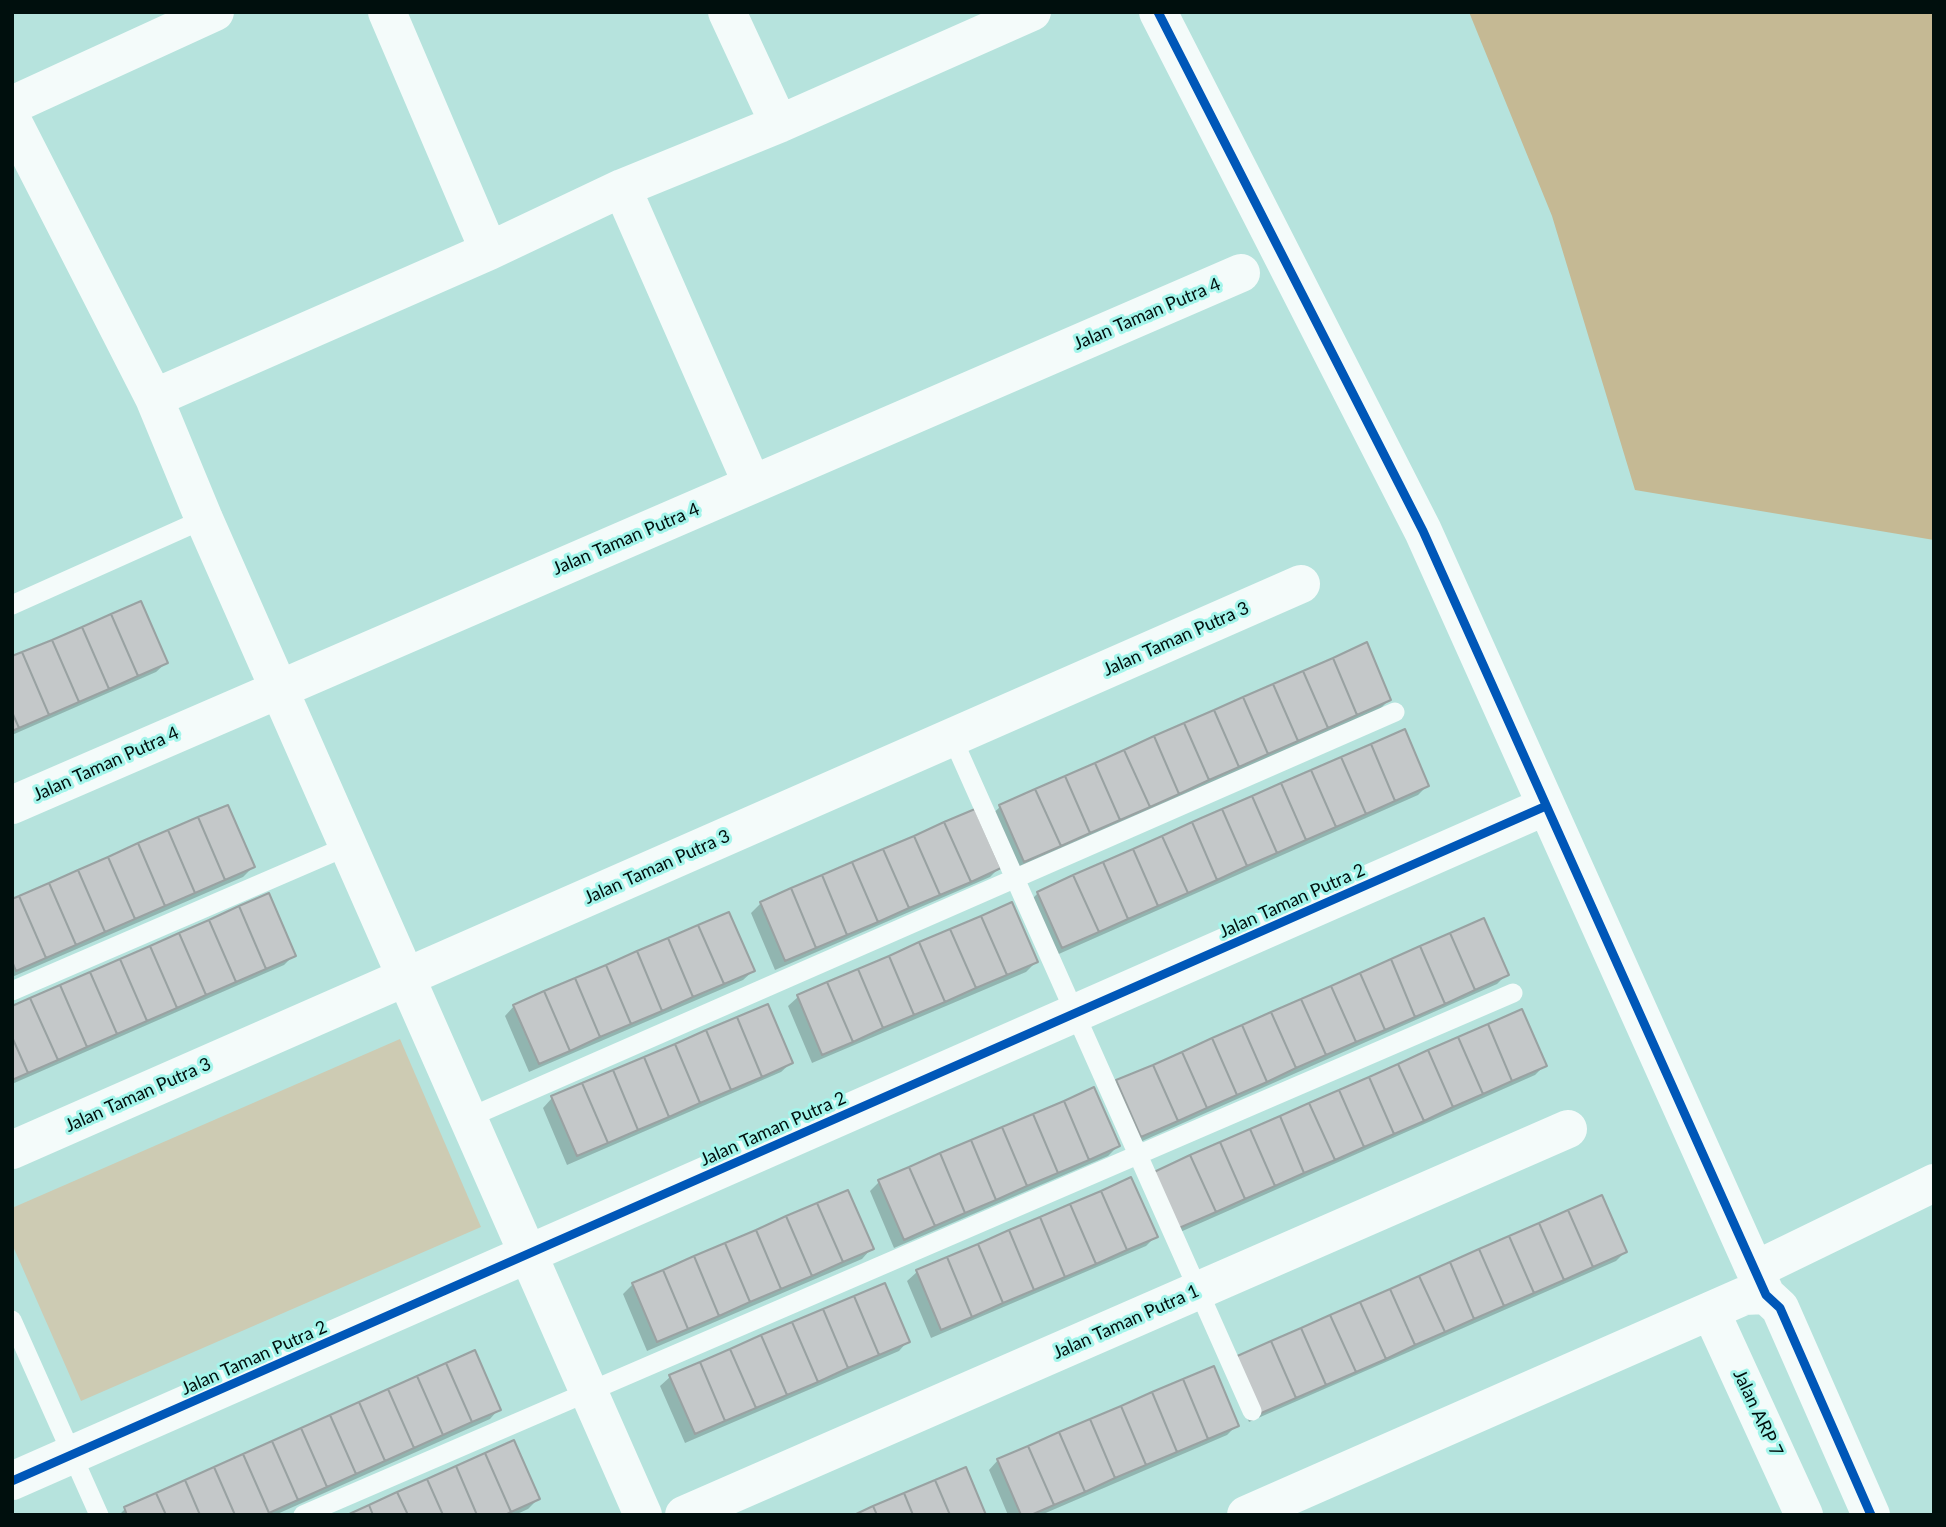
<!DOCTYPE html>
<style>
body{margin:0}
#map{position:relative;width:1946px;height:1527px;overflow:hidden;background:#b6e3dd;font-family:Lato,sans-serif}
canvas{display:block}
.frame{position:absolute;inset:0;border:14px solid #000f0d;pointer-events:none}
</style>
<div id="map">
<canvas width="1946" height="1527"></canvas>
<div class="frame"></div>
</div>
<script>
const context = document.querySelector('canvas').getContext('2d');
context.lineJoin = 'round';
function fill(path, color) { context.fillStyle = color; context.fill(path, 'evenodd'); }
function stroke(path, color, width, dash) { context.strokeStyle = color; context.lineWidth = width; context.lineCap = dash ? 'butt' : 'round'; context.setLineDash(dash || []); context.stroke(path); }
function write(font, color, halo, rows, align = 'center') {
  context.font = font + ' Lato,sans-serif'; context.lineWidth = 6; context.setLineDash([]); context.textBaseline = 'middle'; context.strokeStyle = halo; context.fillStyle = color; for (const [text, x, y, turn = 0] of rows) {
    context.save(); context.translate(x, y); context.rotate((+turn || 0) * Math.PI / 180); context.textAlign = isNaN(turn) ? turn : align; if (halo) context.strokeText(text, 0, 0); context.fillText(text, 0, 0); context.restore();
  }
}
fill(new Path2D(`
 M400 1039 481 1227 81 1401 12 1244V1208Z`), '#cdcbb3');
fill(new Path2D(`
 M1469 12H1934V540L1635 490 1552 216Z`), '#c5b994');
fill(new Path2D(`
 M12 659 166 663 156 672 12 735Z
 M1389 700 1380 709 1014 871 990 816 1000 807Z
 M1427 786 1418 795 1052 957 1028 903 1038 893Z
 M253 867 243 877 12 977V900Z
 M999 868 990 877 775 970 751 913 761 903Z
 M1011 905 1036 962 1026 972 812 1063 788 1006 798 997Z
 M1483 920 1507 974 1497 984 1131 1146 1107 1092 1117 1082Z
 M294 955 284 965 12 1084V1007Z
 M753 971 743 980 529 1072 505 1016 514 1006Z
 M791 1063 781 1072 567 1165 543 1108 552 1098Z
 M1545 1065 1535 1075 1169 1237 1145 1183Z
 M1118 1146 1108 1156 894 1248 870 1191 879 1182Z
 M1155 1237 1146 1246 931 1338 907 1281 917 1272Z
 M871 1249 862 1259 647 1351 623 1294 633 1284Z
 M1625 1252 1616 1261 1249 1422 1226 1368Z
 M908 1341 899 1351 685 1443 660 1386 670 1377Z
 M499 1409 490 1419 275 1515H119L125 1509Z
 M1237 1425 1227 1435 1041 1515H1008L989 1470 998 1460Z
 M538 1499 528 1509 515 1515H351Z`), '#0003');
const building = new Path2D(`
 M141 601 168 663 138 676 111 614Z
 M111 614 138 676 109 689 82 627Z
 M82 627 109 689 79 702 52 640Z
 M52 640 79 702 49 715 22 652Z
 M1367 642 1391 700 1357 715 1333 658Z
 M22 652 49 715 19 728 12 712V656Z
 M1333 658 1357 715 1328 728 1303 671Z
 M1303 671 1328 728 1298 741 1273 684Z
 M1273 684 1298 741 1268 754 1243 697Z
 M1243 697 1268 754 1239 767 1214 710Z
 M1214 710 1239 767 1209 780 1184 723Z
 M12 712 19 728 12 731Z
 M1184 723 1209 780 1179 794 1154 736Z
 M1405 729 1429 786 1395 801 1371 744Z
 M1154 736 1179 794 1150 807 1124 750Z
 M1371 744 1395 801 1366 814 1341 757Z
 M1124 750 1150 807 1120 820 1095 763Z
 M1341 757 1366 814 1336 827 1311 770Z
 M1095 763 1120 820 1090 833 1065 776Z
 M1311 770 1336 827 1306 840 1281 783Z
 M1065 776 1090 833 1061 846 1035 789Z
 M1281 783 1306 840 1277 853 1252 796Z
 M1035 789 1061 846 1024 862 999 805Z
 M1252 796 1277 853 1247 866 1222 809Z
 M228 805 255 867 225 880 198 817Z
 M975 809 1001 868 971 882 944 822Z
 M1222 809 1247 866 1217 880 1192 822Z
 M198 817 225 880 195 893 168 830Z
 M944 822 971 882 940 895 914 836Z
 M1192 822 1217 880 1188 893 1162 836Z
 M168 830 195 893 165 906 138 843Z
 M914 836 940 895 909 908 883 849Z
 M1162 836 1188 893 1158 906 1133 849Z
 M138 843 165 906 135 919 108 857Z
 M883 849 909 908 878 922 852 862Z
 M1133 849 1158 906 1128 919 1103 862Z
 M108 857 135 919 105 932 78 870Z
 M852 862 878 922 847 935 822 875Z
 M1103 862 1128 919 1099 932 1073 875Z
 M78 870 105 932 76 945 49 883Z
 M822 875 847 935 816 948 791 888Z
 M1073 875 1099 932 1062 948 1037 892Z
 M49 883 76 945 46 958 19 896Z
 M791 888 816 948 785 961 760 902Z
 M269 893 296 956 266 969 239 906Z
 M19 896 46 958 16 971 12 961V899Z
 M1012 902 1038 962 1007 975 981 916Z
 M239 906 266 969 236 982 209 920Z
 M729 912 755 971 724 984 698 925Z
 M981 916 1007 975 976 988 950 929Z
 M1484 918 1509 975 1475 990 1450 933Z
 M209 920 236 982 206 995 179 933Z
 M698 925 724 984 693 997 668 938Z
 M950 929 976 988 945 1002 919 942Z
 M179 933 206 995 177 1008 150 946Z
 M1450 933 1475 990 1445 1004 1420 946Z
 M668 938 693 997 662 1011 637 951Z
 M919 942 945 1002 914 1015 889 956Z
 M150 946 177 1008 147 1021 120 959Z
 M1420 946 1445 1004 1415 1017 1391 959Z
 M637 951 662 1011 631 1024 606 965Z
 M889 956 914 1015 883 1028 858 969Z
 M120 959 147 1021 117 1034 90 972Z
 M1391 959 1415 1017 1385 1030 1360 973Z
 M606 965 631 1024 600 1037 575 978Z
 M858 969 883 1028 853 1042 827 982Z
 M90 972 117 1034 87 1047 60 985Z
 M1360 973 1385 1030 1356 1042 1331 986Z
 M575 978 600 1037 570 1051 544 991Z
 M827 982 853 1042 822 1055 797 995Z
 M60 985 87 1047 58 1060 30 998Z
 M1331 986 1356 1042 1326 1055 1301 999Z
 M544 991 570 1051 539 1064 513 1005Z
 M30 998 58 1060 28 1073 12 1037V1006Z
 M1301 999 1326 1055 1296 1068 1271 1012Z
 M768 1004 793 1063 762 1077 737 1017Z
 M1522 1009 1547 1066 1512 1081 1488 1024Z
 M1271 1012 1296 1068 1267 1082 1242 1025Z
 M737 1017 762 1077 731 1090 706 1030Z
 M1488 1024 1512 1081 1483 1094 1458 1037Z
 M1242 1025 1267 1082 1237 1095 1212 1038Z
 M706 1030 731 1090 700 1103 675 1044Z
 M12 1037 28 1073 12 1080Z
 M1458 1037 1483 1094 1453 1107 1428 1050Z
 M1212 1038 1237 1095 1207 1108 1182 1052Z
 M675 1044 700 1103 669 1117 644 1057Z
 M1428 1050 1453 1107 1424 1121 1398 1064Z
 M1182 1052 1207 1108 1178 1121 1153 1065Z
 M644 1057 669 1117 638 1130 613 1070Z
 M1398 1064 1424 1121 1394 1134 1369 1077Z
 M1153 1065 1178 1121 1141 1137 1116 1080Z
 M613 1070 638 1130 608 1143 582 1083Z
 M1369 1077 1394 1134 1364 1147 1339 1090Z
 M582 1083 608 1143 577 1156 551 1096Z
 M1094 1087 1120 1146 1089 1160 1064 1101Z
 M1339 1090 1364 1147 1335 1160 1309 1103Z
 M1064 1101 1089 1160 1058 1173 1033 1114Z
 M1309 1103 1335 1160 1304 1173 1280 1116Z
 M1033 1114 1058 1173 1027 1186 1002 1127Z
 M1280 1116 1304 1173 1275 1186 1250 1129Z
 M1002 1127 1027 1186 996 1200 971 1140Z
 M1250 1129 1275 1186 1245 1199 1220 1142Z
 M971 1140 996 1200 965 1213 940 1153Z
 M1220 1142 1245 1199 1216 1212 1190 1155Z
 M940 1153 965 1213 935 1226 909 1167Z
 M1190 1155 1216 1212 1179 1228 1154 1172Z
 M909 1167 935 1226 904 1240 878 1180Z
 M1131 1177 1158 1237 1127 1250 1101 1191Z
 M848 1190 874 1249 843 1262 817 1203Z
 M1101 1191 1127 1250 1096 1264 1070 1204Z
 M1602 1195 1627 1252 1593 1267 1568 1210Z
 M817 1203 843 1262 812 1276 786 1216Z
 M1070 1204 1096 1264 1065 1277 1040 1217Z
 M1568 1210 1593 1267 1564 1280 1539 1223Z
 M786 1216 812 1276 781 1289 756 1230Z
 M1040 1217 1065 1277 1034 1290 1009 1230Z
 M1539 1223 1564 1280 1534 1293 1509 1236Z
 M756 1230 781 1289 750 1302 725 1243Z
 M1009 1230 1034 1290 1003 1303 978 1244Z
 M1509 1236 1534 1293 1504 1306 1479 1249Z
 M725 1243 750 1302 719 1316 694 1256Z
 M978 1244 1003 1303 972 1317 947 1257Z
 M1479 1249 1504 1306 1474 1319 1450 1262Z
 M694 1256 719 1316 688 1329 663 1270Z
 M947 1257 972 1317 941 1330 916 1270Z
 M1450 1262 1474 1319 1445 1332 1419 1276Z
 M663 1270 688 1329 657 1342 632 1283Z
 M1419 1276 1445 1332 1415 1345 1390 1289Z
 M885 1283 910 1342 879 1355 854 1296Z
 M1390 1289 1415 1345 1386 1359 1360 1302Z
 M854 1296 879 1355 848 1368 823 1309Z
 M1360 1302 1386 1359 1356 1372 1330 1315Z
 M823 1309 848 1368 818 1382 792 1322Z
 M1330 1315 1356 1372 1326 1385 1301 1328Z
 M792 1322 818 1382 787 1395 761 1335Z
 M1301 1328 1326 1385 1296 1398 1271 1341Z
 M761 1335 787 1395 756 1408 730 1349Z
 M1271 1341 1296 1398 1259 1414 1235 1357Z
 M730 1349 756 1408 725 1421 700 1362Z
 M475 1350 501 1410 472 1422 446 1363Z
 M700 1362 725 1421 695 1434 669 1375Z
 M446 1363 472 1422 443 1435 417 1376Z
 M1214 1366 1239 1426 1208 1439 1183 1379Z
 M417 1376 443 1435 414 1448 388 1389Z
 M1183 1379 1208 1439 1177 1452 1152 1392Z
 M388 1389 414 1448 385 1461 359 1402Z
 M1152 1392 1177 1452 1146 1465 1121 1406Z
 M359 1402 385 1461 356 1474 330 1415Z
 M1121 1406 1146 1465 1115 1478 1090 1419Z
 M330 1415 356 1474 327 1487 301 1428Z
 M1090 1419 1115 1478 1085 1492 1059 1432Z
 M301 1428 327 1487 298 1500 272 1441Z
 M1059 1432 1085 1492 1054 1505 1028 1446Z
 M514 1440 540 1499 511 1512 485 1453Z
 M272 1441 298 1500 269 1513 243 1454Z
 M1028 1446 1054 1505 1031 1515H1021L997 1459Z
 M485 1453 511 1512 505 1515H477L456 1466Z
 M243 1454 269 1513 266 1515H235L214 1467Z
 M456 1466 477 1515H443L427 1479Z
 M214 1467 235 1515H200L185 1480Z
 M966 1467 986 1515H950L935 1480Z
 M427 1479 443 1515H408L397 1492Z
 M185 1480 200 1515H166L156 1493Z
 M935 1480 950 1515H913L904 1493Z
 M397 1492 408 1515H373L369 1505Z
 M156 1493 166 1515H127L124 1507Z
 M904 1493 913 1515H877L873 1506Z
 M369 1505 373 1515H347Z
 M873 1506 877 1515H854Z`);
fill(building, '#c4c8c9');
stroke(building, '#99a2a2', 2);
stroke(new Path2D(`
 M12 605 204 519
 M952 737 1252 1411
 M12 991 348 846
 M468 1118 1395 712
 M12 1320 99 1515
 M303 1515 1513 993`), '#f4fbfa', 19);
stroke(new Path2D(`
 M387 12 489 251
 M727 12 779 124
 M1158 12 1423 531 1766 1295 1780 1308 1871 1515
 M12 105 215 12
 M12 120 154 398 204 519 643 1515
 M622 188 752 484
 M154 398 489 251 622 188 779 124 1032 12
 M12 805 1241 273
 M12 1150 1301 584
 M1755 1270 1934 1183
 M1711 1312 1804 1515
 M12 1481 1546 806
 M684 1515 1568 1129
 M1246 1515 1744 1296 1766 1295`), '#f4fbfa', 38);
stroke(new Path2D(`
 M1158 12 1423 531 1766 1295 1780 1308 1871 1515
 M12 1481 1546 806`), '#0057b8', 9);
write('18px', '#000f0d', '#a4f5eb', [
 ["Jalan Taman Putra 4",1147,314,-23],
 ["Jalan Taman Putra 4",626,539,-23],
 ["Jalan Taman Putra 3",1176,639,-24],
 ["Jalan Taman Putra 4",106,764,-24],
 ["Jalan Taman Putra 3",657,867,-24],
 ["Jalan Taman Putra 2",1292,901,-24],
 ["Jalan Taman Putra 3",138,1095,-24],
 ["Jalan Taman Putra 2",773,1129,-24],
 ["Jalan Taman Putra 1",1126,1322,-24],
 ["Jalan Taman Putra 2",254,1358,-24],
 ["Jalan ARP 7",1758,1413,65]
]);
</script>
